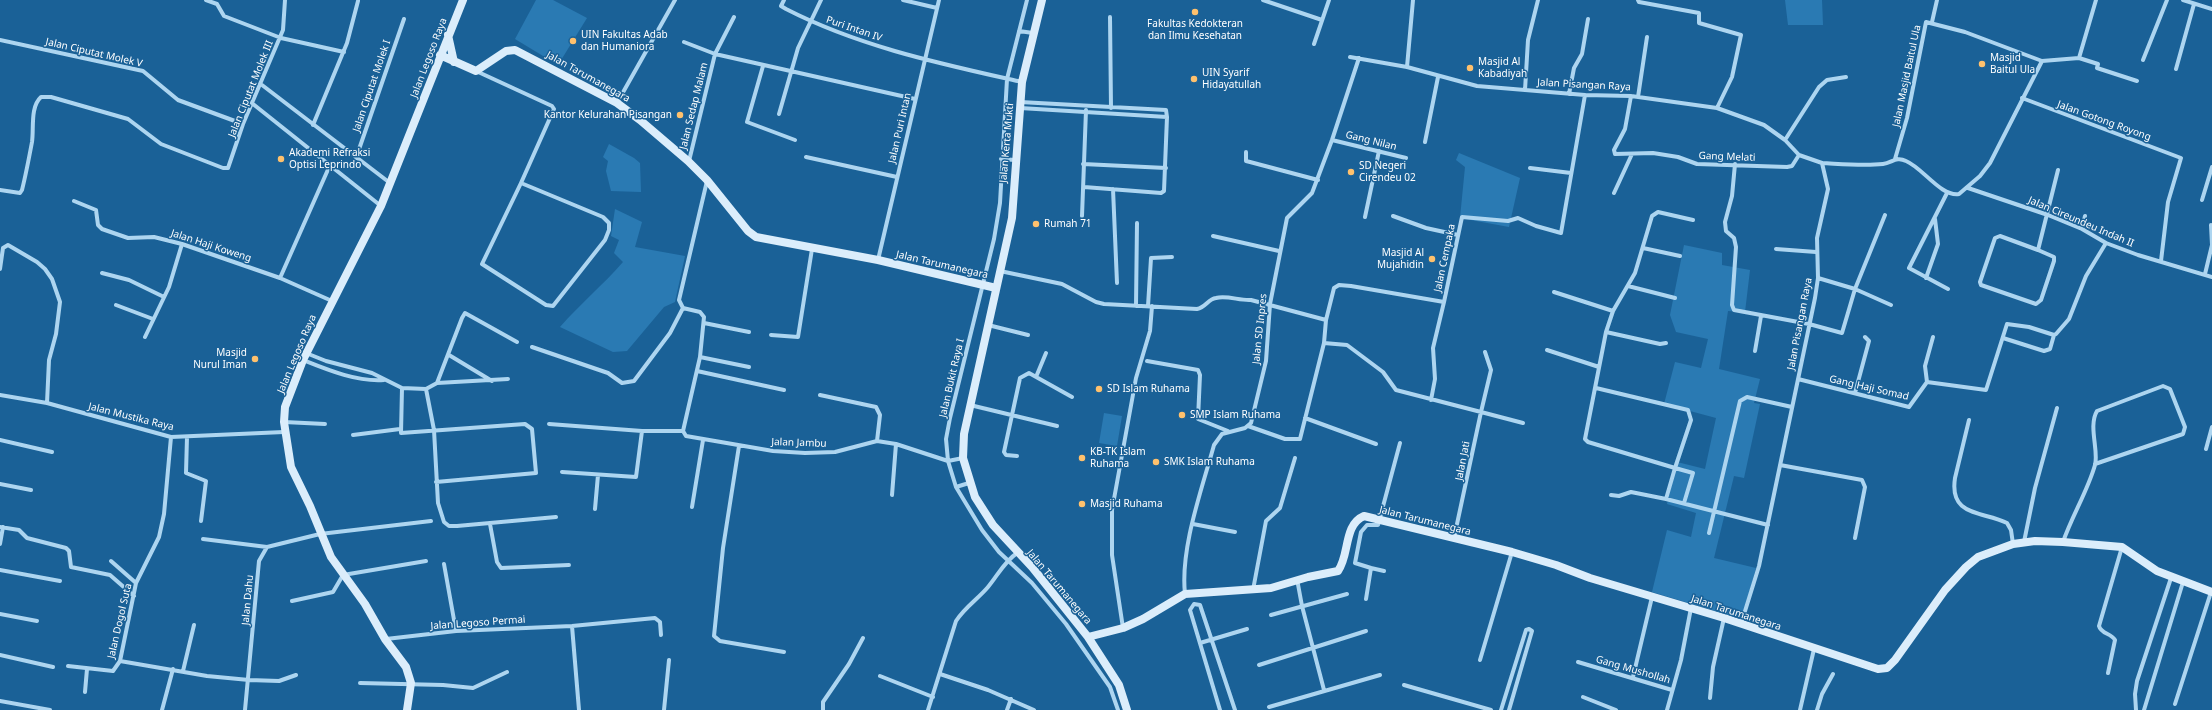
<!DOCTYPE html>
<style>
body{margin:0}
canvas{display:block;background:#1a6197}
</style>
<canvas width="2212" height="710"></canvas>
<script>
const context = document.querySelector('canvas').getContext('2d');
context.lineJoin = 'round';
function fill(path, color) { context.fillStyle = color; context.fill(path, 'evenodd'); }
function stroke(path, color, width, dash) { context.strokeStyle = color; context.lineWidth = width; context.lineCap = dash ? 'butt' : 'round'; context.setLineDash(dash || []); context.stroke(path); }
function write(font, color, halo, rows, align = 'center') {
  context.font = font + ' "Noto Sans",sans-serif'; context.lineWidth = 3; context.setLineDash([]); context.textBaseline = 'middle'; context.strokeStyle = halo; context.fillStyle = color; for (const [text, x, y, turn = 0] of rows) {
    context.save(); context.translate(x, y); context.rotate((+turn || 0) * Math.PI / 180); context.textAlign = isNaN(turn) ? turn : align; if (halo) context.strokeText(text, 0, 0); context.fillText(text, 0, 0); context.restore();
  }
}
fill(new Path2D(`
 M536 0H553L587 18 558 65 515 39Z
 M1785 0H1822L1823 25H1788Z
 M609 144 634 158 640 163 641 192 611 191 606 171 608 161 603 157Z
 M1459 153 1520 178 1509 227 1460 218 1465 167 1456 160Z
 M615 209 642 222 635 247 685 256 675 302 664 307 627 351 613 352 560 327C580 304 603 285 623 262L614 253 619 240 611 236Z
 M1684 245 1722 253V265L1750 270 1745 312 1728 311 1719 369 1760 379 1754 403 1760 404 1744 478 1734 476 1714 558 1756 568 1742 619 1652 592 1667 530 1691 537 1696 513 1667 504 1677 462 1705 469 1716 418 1664 404 1675 362 1701 368 1708 339 1676 332 1670 315Z
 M1104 413 1122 416 1117 446 1099 443Z`), '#2a7ab3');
stroke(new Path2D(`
 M206 0 217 4 224 16 281 38 344 52
 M784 0 781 6 786 9C860 47 942 64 1022 82
 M903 0 937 8
 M1027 0 1007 79 1000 203 994 239 950 418 946 439 948 461 956 487 982 530 999 552 1032 583 1066 624 1110 687 1118 710
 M1263 0 1322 20
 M1638 0 1639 2 1699 13V23L1741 35 1732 77 1717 108
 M2183 0 2212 9
 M1110 17 1111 108
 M1932 22 1937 0
 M1019 31 1033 33
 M0 40 143 71 178 100 243 124
 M684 42 715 54 915 99
 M1314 44 1329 0
 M1350 57 1407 67 1477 86 1585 95 1631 96 1717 108 1764 125 1785 140 1799 155 1822 163 1828 189 1817 238 1818 278 1815 298 1759 566 1741 624
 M2079 58 2098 64 2097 68 2137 81
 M2143 60 2167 0
 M763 66 747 122 795 140
 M1407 67 1413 0
 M2176 69 2194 4
 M476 71 552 106 554 109 521 183 603 217 609 223V230L605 240 553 306 546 305 482 264 521 183
 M262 85 390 183
 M1525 90 1528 40 1538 0
 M1569 94 1574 68 1582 54 1588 19
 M1631 96 1625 129 1614 150 1615 154 1653 153 1678 157 1697 164 1787 167 1792 166 1799 155
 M1638 97 1647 37
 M2022 98 2181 158 2168 202 2161 261
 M617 103 675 0
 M253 104 381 206
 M1020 108 1167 117 1166 110 1020 102
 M779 114 798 48 821 0
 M313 125 347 43 358 1
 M1332 140 1406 158
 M1785 140 1819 87 1827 80 1846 77
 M1425 142 1438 77
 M1246 152V161L1250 162 1318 180
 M806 157 897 177
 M356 158 404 19
 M1001 159 1015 160
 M1895 159 1907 118 1926 22 1965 32 2042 61 2079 58 2096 0
 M689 161 715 54 734 17
 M1822 163C1842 164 1863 166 1883 164 1892 163 1896 156 1906 161 1923 168 1941 197 1959 194L1980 176 1990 163 2042 61
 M1083 164 1166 168
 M1735 164 1732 196 1725 222 1726 231 1734 238 1736 247 1732 305 1734 310 1809 324 1842 333 1855 289 1891 305
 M1530 168 1571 173
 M1084 187 1161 193 1164 191 1167 117
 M1968 188 2048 215 2082 229 2106 243 2138 255 2212 277
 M1113 189 1117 283
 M0 190 20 193 22 190C26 174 29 158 32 142 34 128 30 107 41 97H51L128 119 161 144 223 168H228L243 124 283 30 285 0
 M1614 193 1632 154
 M1947 193 1909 268 1948 289
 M2202 200 2212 167
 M74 201 96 210 98 225 102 229 128 238 154 237 182 244 280 278 332 301
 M1082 216 1086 110
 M1393 216 1426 228 1458 235
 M1365 217 1379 151
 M1693 220 1658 212 1652 216 1635 273 1613 311 1606 332 1585 439 1588 442 1675 468 1666 499 1768 525
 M2082 229 2085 216
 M1213 236 1279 251
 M1643 248 1680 256
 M1776 249 1816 252
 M2038 250 2000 236 1995 238 1980 282 1981 285 2036 304 2041 300 2054 261V257L2038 250 2058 170
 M878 260 939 0
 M0 269 3 248 8 245 37 262 45 269 52 279 60 302 56 334 49 360 47 403
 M1000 271 1062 284 1096 302 1104 304 1197 309C1206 307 1208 299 1216 298 1227 295 1240 301 1251 300L1326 320
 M102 273 129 280 164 297
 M2205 274 2212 245 2211 225
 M280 278 330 165
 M1818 278 1855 289 1885 215
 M1926 278 1938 244 1935 219
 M1628 286 1675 298
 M1554 292 1613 311
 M116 305 153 319
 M1136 306 1137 223
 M1148 306 1151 258 1172 257
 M683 308 700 312 704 317 700 357 683 431
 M683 308 679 300 707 181
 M704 323 749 332
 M988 325 1028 335
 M1606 332 1660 344 1666 343
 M771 335 798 337 812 249
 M145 337 169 287 182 244
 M2003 338 2044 351 2050 349 2054 335
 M532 347 608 373 622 383 634 381 670 333 683 308
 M1547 350 1599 367
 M1755 351 1761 316
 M1485 352 1491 370 1481 412 1523 423
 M306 353 326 361 372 373 402 388 426 389
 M449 355 492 381
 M700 357 749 367
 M303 360C328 370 357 382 384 380
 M1147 361 1198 370 1200 375 1198 419 1228 431
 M697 371 784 390
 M1036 377 1046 353
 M508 379 437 383 426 389 434 430 438 503 444 522 449 526H457L556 517
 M1798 379 1909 407 1927 382 1986 390 2007 324 2029 327 2054 335 2056 334 2069 319 2086 276 2106 243
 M1927 382 1925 366 1933 337
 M437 383 462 318 465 313 517 342
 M402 388 401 433 525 424 532 429 536 473 436 482
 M1596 388 1688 410 1691 420 1675 468 1693 473 1684 503
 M1855 393 1869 341 1865 337
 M0 395 47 403 171 437 284 432
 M820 395 876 407 880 415 877 441
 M1431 400 1435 379 1433 348 1444 302
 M970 405 1057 426
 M1305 418 1376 444
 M1969 420 1955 478C1949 517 1982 511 2007 523L2011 530 2013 544
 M284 422 325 424
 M549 424 642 431H683
 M1248 426 1285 439H1300L1324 343
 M683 431 686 436 773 451 805 453 835 452 877 441 896 444 948 461 963 458
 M353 435 400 429
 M187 437 186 473 206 481 201 521
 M0 440 52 452
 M739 446 723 548 714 636 720 641 784 652
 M2206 449 2212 427
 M1017 456 1006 455 1004 452 1020 378 1029 373 1072 397
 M1780 465 1862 480 1865 487 1855 538
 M562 472 636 477 642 431
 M0 484 31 490
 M956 487 969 483
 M892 495 896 444
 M1611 495 1619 496 1631 492 1666 499
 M692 507 703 440
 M595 509 598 475
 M490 524 497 562 501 568 569 565
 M1193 524 1235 532
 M0 527 19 530 27 538 66 548 69 551 71 567 110 575 134 596
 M1709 533 1740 401 1747 397 1792 407
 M1454 538 1481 412 1396 390 1383 372 1347 345 1324 343 1326 320 1334 288 1339 285 1351 286 1444 302 1462 217 1508 221 1518 218 1536 226 1561 233 1585 95
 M203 539 267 547
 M2024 542 2035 488 2057 408
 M2063 542C2072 516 2088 490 2095 465 2099 451 2088 426 2097 411L2163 386 2170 389 2185 427 2183 434 2095 464
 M0 544 3 527
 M111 561 136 583
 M444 564 456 631
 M1371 568 1384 571
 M0 570 60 581
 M1297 579 1302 606 1324 690
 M1253 590 1266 521 1280 508 1295 458
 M1185 594C1180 548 1202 489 1214 445L1222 434 1245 428 1251 423 1266 361 1270 304 1287 218 1312 193 1332 140 1359 58
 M1366 599 1371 568 1355 563 1361 532 1367 525H1378L1400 443
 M292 601 333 592 343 575 426 561
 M0 614 37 621
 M1271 615 1347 594
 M572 626 579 710
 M1123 628 1112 555V510L1136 378 1150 331 1152 306
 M386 639 456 631 572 626 655 618 660 622 661 635
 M1200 643 1247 629
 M0 655 53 667
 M1480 660 1512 552
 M120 661 207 676 249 680 279 681 296 675
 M1578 662 1672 690
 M1259 665 1366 631
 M68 666 113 671 120 661 136 583 159 537 164 514 171 437
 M183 671 194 625
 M2108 673 2115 640C2111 633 2101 634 2099 626L2122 547
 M940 674 988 690 1034 710
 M880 676 933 697
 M1633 677 1652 597
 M360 683 443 685 473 688 507 672
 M1404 685 1491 710
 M85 692 87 669
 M1583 697 1616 710
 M1710 698 1713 667 1724 618
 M0 701 50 710
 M2175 704 2211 592
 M1269 707 1380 675
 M162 710 173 669
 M245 710 259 561 267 547 320 534 431 521
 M664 710 669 660
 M823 710V702L849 664 863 638
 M928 710 956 621C965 607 978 599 988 587 998 575 1004 562 1017 553
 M1007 710 1011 699
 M1220 710 1190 610 1194 604 1200 605 1235 710
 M1501 710 1526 630 1529 629 1532 631 1509 710
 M1667 710 1681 660 1691 608
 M1800 710 1814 649
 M1817 710 1822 694 1833 674
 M2136 710 2135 694 2137 681 2171 578
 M2144 710 2183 582`), '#add5f0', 4);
stroke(new Path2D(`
 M1042 0 1022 82 1012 218 964 434 963 458 975 497 993 525 1032 567 1088 637 1119 685 1127 710
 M448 35 454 62
 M440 55 476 71 506 51 515 50 617 103 640 120 688 161 707 180 748 231 756 237 878 260 996 288
 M1088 637 1123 628 1143 619 1185 594 1271 588 1308 577 1338 571C1350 555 1343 525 1364 516L1512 552 1556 565 1590 578 1724 618 1878 669 1887 668 1895 660 1945 590 1966 567 1978 557 2013 544 2035 541 2063 542 2122 547 2157 571 2212 592
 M407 710 411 683 406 667 385 639 365 604 331 557 310 506 291 467 284 422 285 407 303 360 381 206 463 0`), '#dbedfb', 8);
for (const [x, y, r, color] of [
 [1195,12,4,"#ffc16d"],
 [573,41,4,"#ffc16d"],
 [1982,64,4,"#ffc16d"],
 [1470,68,4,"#ffc16d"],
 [1194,79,4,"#ffc16d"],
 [680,115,4,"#ffc16d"],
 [281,159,4,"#ffc16d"],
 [1351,172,4,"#ffc16d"],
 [1036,224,4,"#ffc16d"],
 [1432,259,4,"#ffc16d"],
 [255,359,4,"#ffc16d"],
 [1099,389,4,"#ffc16d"],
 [1182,415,4,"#ffc16d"],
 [1082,458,4,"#ffc16d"],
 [1156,462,4,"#ffc16d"],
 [1082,504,4,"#ffc16d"]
]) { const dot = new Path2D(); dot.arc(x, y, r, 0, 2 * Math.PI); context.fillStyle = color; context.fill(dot); stroke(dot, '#1a6197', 1.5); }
write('10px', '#fff', '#1a6197', [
 ["Fakultas Kedokteran",1195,24,"center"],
 ["dan Ilmu Kesehatan",1195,36,"center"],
 ["UIN Fakultas Adab",581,35],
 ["dan Humaniora",581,47],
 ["Masjid",1990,58],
 ["Baitul Ula",1990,70],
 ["Masjid Al",1478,62],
 ["Kabadiyah",1478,74],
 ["UIN Syarif",1202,73],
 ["Hidayatullah",1202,85],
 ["Kantor Kelurahan Pisangan",672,115,"right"],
 ["Akademi Refraksi",289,153],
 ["Optisi Leprindo",289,165],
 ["SD Negeri",1359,166],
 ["Cirendeu 02",1359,178],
 ["Rumah 71",1044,224],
 ["Masjid Al",1424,253,"right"],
 ["Mujahidin",1424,265,"right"],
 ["Masjid",247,353,"right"],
 ["Nurul Iman",247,365,"right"],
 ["SD Islam Ruhama",1107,389],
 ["SMP Islam Ruhama",1190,415],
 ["KB-TK Islam",1090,452],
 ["Ruhama",1090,464],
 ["SMK Islam Ruhama",1164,462],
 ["Masjid Ruhama",1090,504]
], 'left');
write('10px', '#fff', '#1a6197', [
 ["Puri Intan IV",854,29,19],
 ["Jalan Ciputat Molek V",94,53,13],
 ["Jalan Legoso Raya",429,58,-69],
 ["Jalan Masjid Baitul Ula",1907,76,-78],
 ["Jalan Tarumanegara",588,77,29],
 ["Jalan Pisangan Raya",1584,85,3],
 ["Jalan Ciputat Molek I",372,86,-71],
 ["Jalan Ciputat Molek III",251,89,-68],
 ["Jalan Sedap Malam",694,106,-76],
 ["Jalan Gotong Royong",2104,121,20],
 ["Jalan Puri Intan",900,128,-77],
 ["Gang Nilan",1371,141,14],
 ["Jalan Kerta Mukti",1007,143,-85],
 ["Gang Melati",1727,157,2],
 ["Jalan Cireundeu Indah II",2081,222,23],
 ["Jalan Haji Koweng",211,246,18],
 ["Jalan Cempaka",1445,258,-78],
 ["Jalan Tarumanegara",942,265,13],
 ["Jalan Pisangan Raya",1800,324,-79],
 ["Jalan SD Inpres",1260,329,-84],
 ["Jalan Legoso Raya",297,354,-67],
 ["Jalan Bukit Raya I",952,378,-77],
 ["Gang Haji Somad",1869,388,13],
 ["Jalan Mustika Raya",131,417,14],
 ["Jalan Jambu",799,443,2],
 ["Jalan Jati",1463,461,-79],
 ["Jalan Tarumanegara",1425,521,14],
 ["Jalan Tarumanegara",1059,587,50],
 ["Jalan Dahu",248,600,-85],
 ["Jalan Tarumanegara",1736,613,18],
 ["Jalan Dogol Suta",120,621,-77],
 ["Jalan Legoso Permai",478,623,-4],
 ["Gang Mushollah",1633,670,16]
]);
</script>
